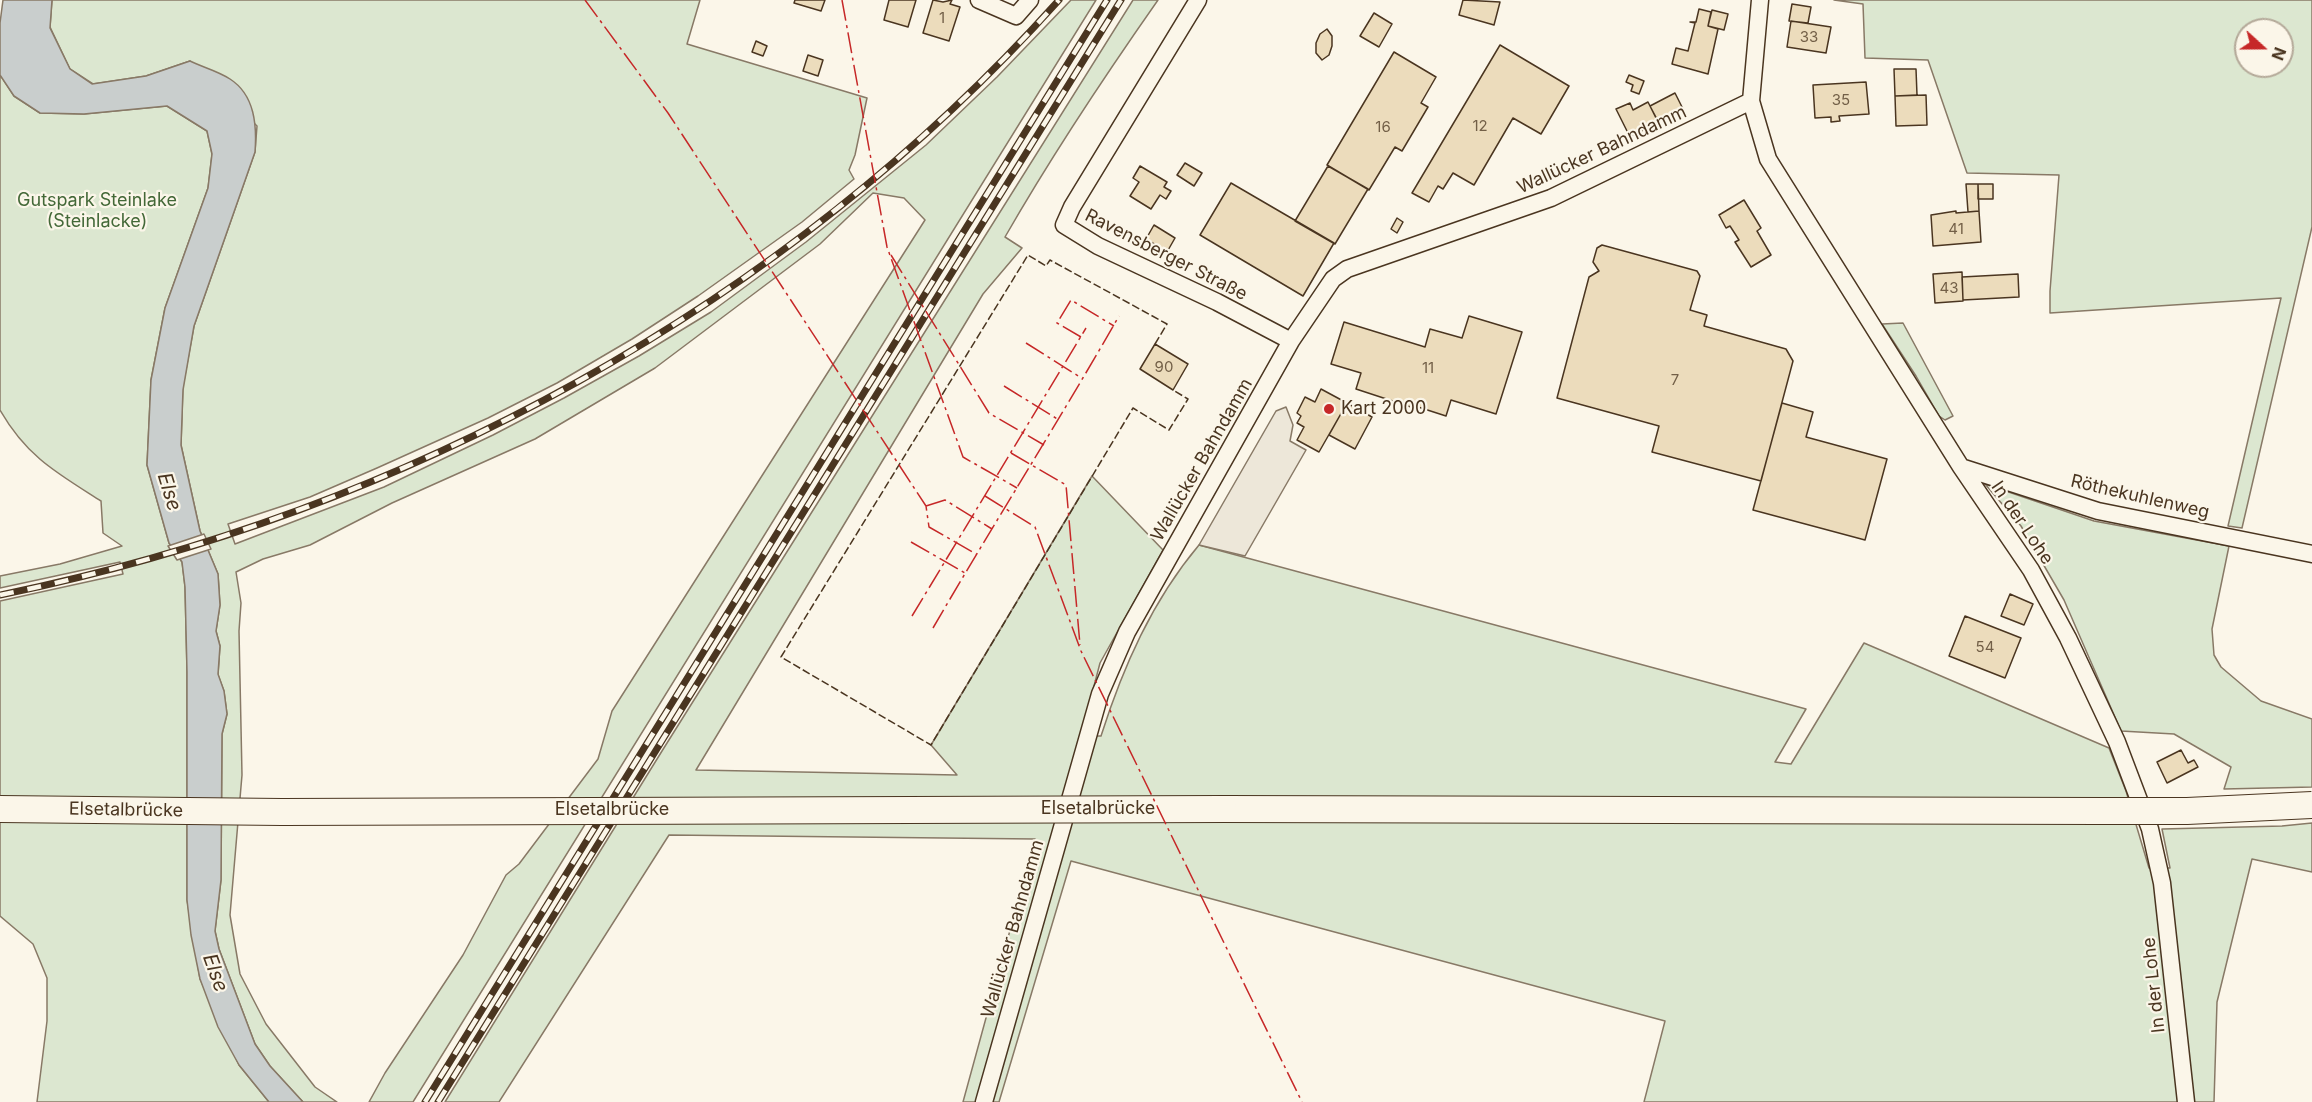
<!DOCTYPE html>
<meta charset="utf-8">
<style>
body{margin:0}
#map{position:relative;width:2312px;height:1102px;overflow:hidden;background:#fbf6e9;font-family:Inter,sans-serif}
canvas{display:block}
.north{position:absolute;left:2234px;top:18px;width:60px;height:60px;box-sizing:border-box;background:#fbf6e9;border:2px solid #b4a999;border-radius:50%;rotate:111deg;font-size:16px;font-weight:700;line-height:24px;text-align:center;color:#4a3520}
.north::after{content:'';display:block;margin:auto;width:21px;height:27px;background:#c62828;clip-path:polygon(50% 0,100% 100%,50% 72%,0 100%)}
</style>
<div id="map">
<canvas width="2312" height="1102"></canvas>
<div class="north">N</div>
</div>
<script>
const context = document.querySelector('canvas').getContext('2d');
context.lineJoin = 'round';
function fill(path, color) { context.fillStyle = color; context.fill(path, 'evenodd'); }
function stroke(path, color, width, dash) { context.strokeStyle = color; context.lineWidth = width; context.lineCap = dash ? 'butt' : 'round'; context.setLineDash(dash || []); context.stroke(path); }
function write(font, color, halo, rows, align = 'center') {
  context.font = font + ' Inter,sans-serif'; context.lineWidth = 4.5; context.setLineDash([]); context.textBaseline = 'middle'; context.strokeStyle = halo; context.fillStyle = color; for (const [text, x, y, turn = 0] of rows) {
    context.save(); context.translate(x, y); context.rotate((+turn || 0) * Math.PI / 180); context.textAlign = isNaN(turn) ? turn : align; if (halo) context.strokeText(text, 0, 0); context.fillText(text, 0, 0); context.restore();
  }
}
const green = new Path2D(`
 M52 0H700L687 44 867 98 855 155 849 170 854 179 802 222 698 296 632 339 557 383 488 418 377 468 310 497 228 524 235 544 384 487 493 435 564 398 639 356 711 312 806 242 926 145 997 77 1071 0H1096L413 1102H369L385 1073 463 955 506 875 519 864 598 759 612 711 925 220 904 198 873 193 820 244 655 368 535 439 392 503 310 545 263 559 236 572 241 603 239 631 242 775 230 915 240 974 266 1024 315 1087 337 1102H303L270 1066 255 1044 219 949 215 931 221 880 222 734 227 714 224 691 218 675 220 646 216 631 220 605 218 574 200 531 181 445 183 386 194 326 255 152 257 126 190 61 146 76 93 84 70 69 50 27Z
 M1133 0H1158C1104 77 1052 155 1005 237L1022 248 983 294 696 770 957 775 931 745 1092 476 1163 550 1100 663 1081 736H1101C1123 667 1152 601 1199 545L1806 709 1775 762 1791 764 1864 643 2109 748 2126 791 2149 868H2170L2162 829 2282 826 2312 823V872L2252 859 2217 1002 2214 1102H1644L1665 1021 1071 861 999 1102H963L1035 839 669 835 499 1102H445L662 751Z
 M1834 0H2312V227L2242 528 2228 526 2281 298 2050 313V291L2059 175 1967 173 1928 60 1865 58 1863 4ZM2246 30H2282V66H2246Z
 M0 75 14 96 40 113 84 114 167 106 207 131 212 154 208 188 165 308 151 380 147 465 169 543 182 562 185 587 187 671V900L200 979 239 1065 269 1102H37L47 1021V978L33 944 0 916V601L123 574 120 562 0 588V576L60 564 122 546 103 533 101 501C57 473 27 457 0 410Z
 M1903 323 1953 416 1945 420 1939 416 1916 376 1882 324Z
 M1985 484 2094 521 2229 546 2212 629 2214 655 2221 667 2261 701 2312 719V787L2224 789 2231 767 2174 734 2121 731 2064 600 2021 526Z`);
fill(green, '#dce7d0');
stroke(green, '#887966', 1.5);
const parking = new Path2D(`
 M1286 407 1293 425 1290 441 1306 450 1245 556 1199 545 1276 411Z`);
fill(parking, '#ede7d9');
stroke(parking, '#887966', 1.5);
const water = new Path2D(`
 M3 0H52L50 28 70 69 92 84 146 76 190 61C202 67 218 71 230 79 255 95 257 126 255 152L194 326 183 390 181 445 200 531 218 574 220 605 216 631 220 646 218 674 224 691 227 714 222 734 221 880 215 931 219 949 255 1044 270 1066 303 1102H269L239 1065 218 1027 200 979 191 935 187 900V672L185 587 182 562 169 543 147 465 151 380 165 308 208 188 212 154 207 131 167 106 84 114 40 113 14 96 0 75V23Z`);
fill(water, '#c9cecd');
stroke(water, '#887966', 1.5);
const pier = new Path2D(`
 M204 534 211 549 177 560 168 546Z`);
fill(pier, '#fbf6e9');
stroke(pier, '#887966', 1.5);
const building = new Path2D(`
 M795 0H825L821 11 794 3Z
 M889 0H916L908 27 884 20Z
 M933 0 943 2 952 0 950 4 960 7 949 41 923 33Z
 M1463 0 1500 2 1494 25 1459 15Z
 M1792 4 1811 7 1808 23 1789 21Z
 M1699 9 1711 12 1708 26 1718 29 1708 74 1672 64 1676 48 1688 51 1695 23 1690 22H1696Z
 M1712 10 1728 14 1724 30 1708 26Z
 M1374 13 1392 24 1379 47 1360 36Z
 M1791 21 1831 27 1826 53 1787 47Z
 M1327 29 1332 36V46L1329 55 1322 60 1316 53V43L1320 34Z
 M756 41 767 46 763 56 752 52Z
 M1500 45 1569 86 1541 134 1513 118 1474 185 1453 173 1443 189 1438 186 1429 202 1412 193Z
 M1394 52 1436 77 1421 103 1428 107 1402 151 1395 147 1369 190 1327 165Z
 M808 55 823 60 818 76 803 71Z
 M1894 69H1916L1917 95 1895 96Z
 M1629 75 1644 81 1639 94 1631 91 1633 85 1626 82Z
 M1866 82 1869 114 1839 116 1840 121 1831 122V117L1815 118 1813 85Z
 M1675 93 1683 109 1658 121 1650 106Z
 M1926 95 1927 125 1896 126 1895 96Z
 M1648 102 1658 122 1630 137 1616 109 1630 103 1633 110Z
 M1185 163 1202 173 1194 186 1177 175Z
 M1140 166 1167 182 1164 187 1171 191 1166 199 1160 195 1151 209 1130 196 1139 182 1133 178Z
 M1328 166 1368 189 1335 244 1295 221Z
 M1231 183 1334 243 1303 296 1200 235Z
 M1966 184H1978L1979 211 1968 212Z
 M1978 184H1993V199H1978Z
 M1744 200 1761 228 1757 231 1771 255 1751 267 1735 242 1739 240 1730 226 1726 228 1719 215Z
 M1956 211V213L1979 211 1981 242 1933 246 1931 215Z
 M1397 218 1403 222 1397 233 1391 229Z
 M1154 225 1175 238 1167 252 1146 239Z
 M1602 245 1697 271 1700 276 1690 310 1707 315 1704 326 1786 349 1793 361 1761 481 1652 452 1659 426 1557 398 1589 277 1599 271 1593 262 1597 248Z
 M1962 272 1963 301 1935 303 1933 274Z
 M2018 274 2019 297 1963 300 1962 277Z
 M1469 316 1522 332 1496 414 1451 400 1446 416 1415 406 1414 408 1356 389 1361 373 1331 364 1344 322 1425 347 1430 329 1462 338Z
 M1155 344 1188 364 1173 390 1140 369Z
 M1321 389 1347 403 1319 452 1297 440 1304 427 1297 423 1301 416 1297 413 1305 397 1315 402Z
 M1347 403 1372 417 1355 449 1329 435Z
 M1782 403 1813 412 1806 437 1887 459 1865 540 1753 510Z
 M2010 594 2033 604 2024 625 2001 616Z
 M1965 616 2021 638 2005 678 1949 656Z
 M2181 750 2188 763 2194 760 2198 767 2167 783 2157 762Z`);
fill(building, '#ecdcbc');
stroke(building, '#4a3520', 1.5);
const minor = new Path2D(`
 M979 0 1016 16 1030 0
 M1198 0 1072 207 1064 225 1098 246 1217 302 1291 341
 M1760 0 1751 101 1768 159 1961 467 2031 570 2068 638 2117 742 2150 829 2162 883 2186 1102
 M1961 467 2098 511 2312 554
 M984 1102 1100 694 1127 632 1291 341 1333 279 1347 269 1551 198 1751 101`);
const primary = new Path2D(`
 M1223 809 2101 811`);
stroke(minor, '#4a3520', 19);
stroke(primary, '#4a3520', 28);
stroke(minor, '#fbf6e9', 16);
stroke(primary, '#fbf6e9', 26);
const rail = new Path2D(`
 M0 595C403 513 784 307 1059 0
 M425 1102 1107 0
 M438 1102 1121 0`);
stroke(rail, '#4a3520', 7);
stroke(rail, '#fbf6e9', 4.5, [14]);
const primaryBridge = new Path2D(`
 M0 809 282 812 1223 809
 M2101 811H2187L2312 805`);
stroke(primaryBridge, '#4a3520', 28, []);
stroke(primaryBridge, '#fbf6e9', 26);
stroke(new Path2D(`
 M1155 344 1167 324 1050 260 1046 266 1028 255 781 657 931 745 1133 408 1169 430 1188 399 1173 390`), '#4a3520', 1.5, [8, 3]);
stroke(new Path2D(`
 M585 0 668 113 926 506 929 527 976 554
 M842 0 887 247 963 457 1017 488
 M891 255 989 413 1044 445
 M1081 337 1057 323 1071 300 1114 326
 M1026 343 1083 379
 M1004 386 1059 420
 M1011 453 1066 485 1080 645
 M985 496 1035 527 1081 651 1302 1102
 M926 506 945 500 992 529
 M911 542 965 573
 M912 616 1086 328
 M933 628C994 523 1059 421 1119 316`), '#c62828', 1.5, [21, 4.5, 3, 4.5]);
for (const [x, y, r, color] of [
 [1329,409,6,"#c62828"]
]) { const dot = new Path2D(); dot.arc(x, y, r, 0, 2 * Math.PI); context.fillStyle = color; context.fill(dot); stroke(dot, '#fbf6e9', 2); }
write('15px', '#725f47', null, [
 ["1",942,18],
 ["33",1809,37],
 ["35",1841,100],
 ["12",1480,126],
 ["16",1383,127],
 ["41",1956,229],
 ["43",1949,288],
 ["90",1164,367],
 ["11",1428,368],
 ["7",1675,380],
 ["54",1985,647]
]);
write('18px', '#4a3520', '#fbf6e9', [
 ["Wallücker Bahndamm",1602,150,-25],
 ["Ravensberger Straße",1166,255,27],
 ["Wallücker Bahndamm",1202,460,-60],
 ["Röthekuhlenweg",2140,497,13],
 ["In der Lohe",2022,523,56],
 ["Elsetalbrücke",1098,809],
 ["Elsetalbrücke",126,810,1],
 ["Elsetalbrücke",612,810],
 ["Wallücker Bahndamm",1013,929,-74],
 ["In der Lohe",2154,985,-96]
]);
write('18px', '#436837', '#fbf6e9', [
 ["Gutspark Steinlake",97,201],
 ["(Steinlacke)",97,222]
]);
write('18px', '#4a3520', '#fbf6e9', [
 ["Kart 2000",1341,409]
], 'left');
write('italic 20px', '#4a3520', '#fbf6e9', [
 ["Else",169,492,73],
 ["Else",215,973,70]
]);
</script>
